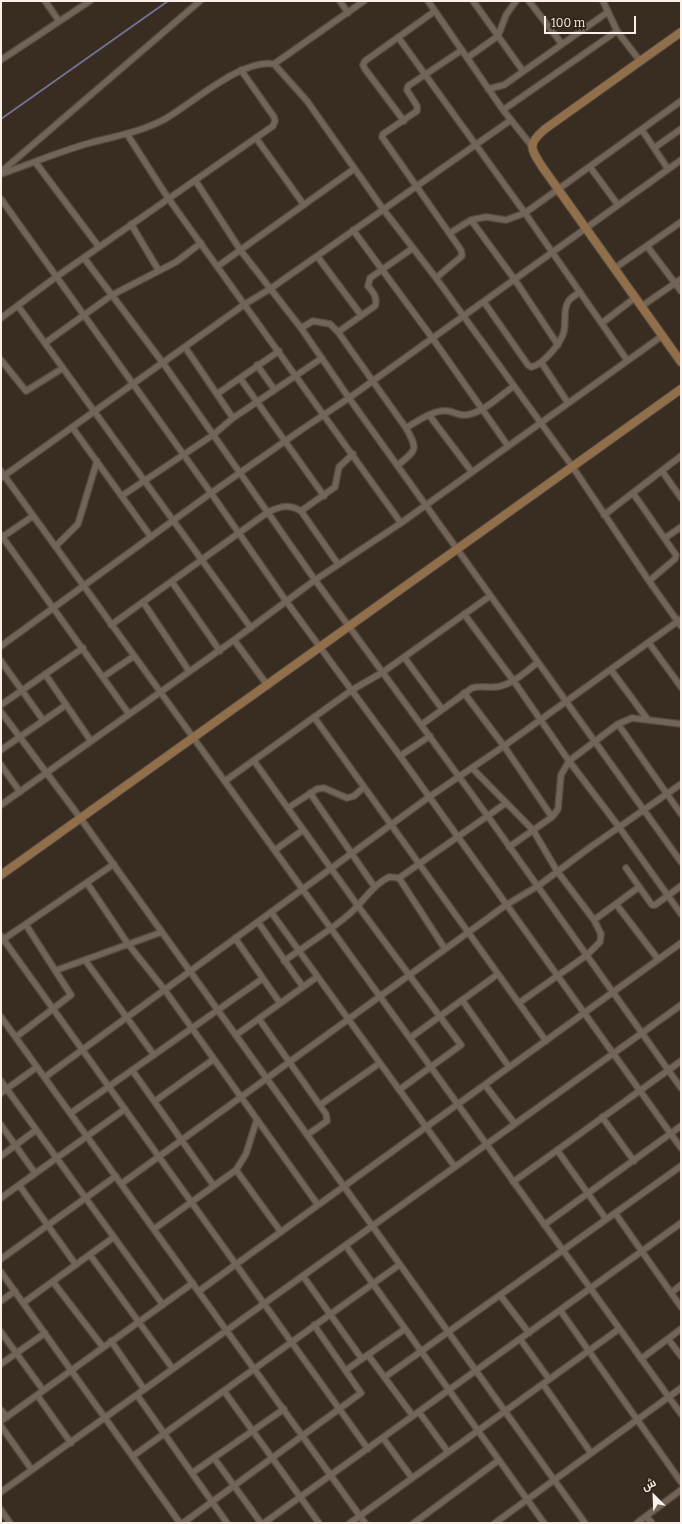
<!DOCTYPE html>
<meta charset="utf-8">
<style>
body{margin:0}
#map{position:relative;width:682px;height:1524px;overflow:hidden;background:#392d22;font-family:Bitter,Cairo,serif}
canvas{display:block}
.frame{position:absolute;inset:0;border:2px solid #f8f0e9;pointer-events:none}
.north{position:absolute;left:634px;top:1476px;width:40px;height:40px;-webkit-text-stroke:3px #2f2318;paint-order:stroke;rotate:336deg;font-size:11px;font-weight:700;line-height:16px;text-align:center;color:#f8f0e9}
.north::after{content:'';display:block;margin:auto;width:14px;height:18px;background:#f8f0e9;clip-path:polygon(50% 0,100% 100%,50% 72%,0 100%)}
.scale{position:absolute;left:544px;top:16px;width:92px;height:18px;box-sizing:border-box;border:2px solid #f8f0e9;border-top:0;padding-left:5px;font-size:12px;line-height:14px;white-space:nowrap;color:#f8f0e9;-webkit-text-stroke:3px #2f2318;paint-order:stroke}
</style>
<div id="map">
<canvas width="682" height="1524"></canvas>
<div class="frame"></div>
<div class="north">ش</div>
<div class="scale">100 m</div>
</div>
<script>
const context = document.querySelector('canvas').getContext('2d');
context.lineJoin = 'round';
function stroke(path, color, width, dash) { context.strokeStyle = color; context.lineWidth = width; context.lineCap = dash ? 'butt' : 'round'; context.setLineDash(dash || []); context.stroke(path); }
stroke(new Path2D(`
 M1 119 168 1`), '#717191', 2);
const street = new Path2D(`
 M45 1 59 21
 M340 1 348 13
 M428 1 503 110 531 145
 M473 1 523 71
 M529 1 562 44
 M603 1 617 31 640 61
 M398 37 525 213 627 360
 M467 58 498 36 506 15 516 1
 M1 60 90 1
 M274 64 364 1
 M488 89 504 85 608 12
 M503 110 617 31
 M404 121 365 69 363 65 365 61 435 11
 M642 130 668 169
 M127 134 168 198 401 523
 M256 138 304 205
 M654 148 681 129
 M36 163 99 247
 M590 167 618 205
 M1 172 200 1
 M1 174C31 164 60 151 90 143 116 136 141 132 165 119 193 103 242 58 274 64L307 101 383 209 436 278 572 466 649 581 681 626
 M195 180 241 251 301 328 349 398 681 862
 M1 199 211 493 286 601 400 756 681 1148
 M471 220 515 280 558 345
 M131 224 159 271
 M353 230 433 339 508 446
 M450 233 471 220 486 217 506 220 525 213 681 101
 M647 246 681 291
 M317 256 361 315
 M84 258 163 363 315 580 487 815 681 1088
 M218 266 354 169
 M615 268 681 222
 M436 278 462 256 461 250 382 137 383 134 417 111V106L407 90 408 86 462 50
 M484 302 528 365 531 367C543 365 562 342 564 331 566 322 563 310 568 302 570 298 576 295 580 292
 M18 306 251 628
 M642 306 681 279
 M1 318 56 277 273 126 275 121 274 117 241 70
 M602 323 636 297
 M301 328 313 321 330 324 338 332 406 428C418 449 417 450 398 465
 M338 332 375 306C378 298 373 292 368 286L370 278 413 248
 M45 343 112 295 176 262 201 243
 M185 347 233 418
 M1 360 26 391 63 368
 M541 362 568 403
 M257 365 274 389
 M240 378 324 496
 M217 394 279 351
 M429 415 472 472
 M72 427 151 537
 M406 428C418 421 434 409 448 411 455 412 459 416 466 415 483 413 499 396 513 387
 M1 471 681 1414
 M662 471 681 498
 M1 478 245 304 270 289 511 120
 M633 493 676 555 675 559 649 581
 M123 495 213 435 233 418 322 358
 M301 511 335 487 339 467 353 454
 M604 515 681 456
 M1 535 129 714
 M1 538 33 516
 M665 538 681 527
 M56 546 78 524 97 461
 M172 582 220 651
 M143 602 189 671
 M464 614 513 680 569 761 619 827 681 914
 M111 625 268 512C281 506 289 504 301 511L338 564
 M234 640 268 686
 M649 643 681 687
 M1 646 211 493 301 430 349 398 681 160
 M404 657 442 709
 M1 661 43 720
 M611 670 648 720
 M45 674 91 741
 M103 677 134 656
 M464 693 504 746 552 817
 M1 705 83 648
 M1 712 81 819 585 1523
 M314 717 546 1041
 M618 724 681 814
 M421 725 472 688C482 685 491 689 501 686 515 682 527 671 538 662
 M1 750 66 705
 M400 756 430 736
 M254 761 358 906 461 1045 399 1090
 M1 765 20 792
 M472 768 533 830 557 871 594 920 601 934 600 942 587 955 519 1003
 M225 781 352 690 383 672 490 596
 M310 793 374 886
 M1 805 234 640 315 580 401 523 662 336
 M288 808 317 789 324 788 347 798 354 796 364 787
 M509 847 552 817 558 809 561 775 569 761 618 724 632 718 681 724
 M275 850 303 830
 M626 868 652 905H655L681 886
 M399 878 506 803
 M87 883 128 944 164 989 318 1205
 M616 904 658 959
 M271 912 455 1167
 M594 920 639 887
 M258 922 303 987
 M1 936 368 1449
 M235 938 280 1003
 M1 941 114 864
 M85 960 154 1055
 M284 961C305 946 328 932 347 916 363 903 371 886 389 877L399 878 445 949
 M57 970 162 932
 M462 1000 509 1067
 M1 1017 365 1523
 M259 1019 326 1114 327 1121 307 1135
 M236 1035 317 977
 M16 1037 71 995 26 925
 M410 1038 498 974
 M132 1070 214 1186
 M45 1077 429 797 504 746 681 619
 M1 1081 163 1305
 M485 1085 515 1124
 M1 1093 37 1067
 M155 1101 214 1059
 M320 1105 380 1063
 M71 1113 262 979
 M602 1117 634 1161
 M1 1125 35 1173
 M557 1150 606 1219
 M1 1156 36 1130
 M236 1170 281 1232
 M513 1182 681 1061
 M121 1184 506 905 538 886 589 848 681 784
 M19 1185 76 1265
 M1 1198 125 1109
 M615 1213 681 1307
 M544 1225 681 1126
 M154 1229 236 1170 246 1154 257 1119
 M346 1246 544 1523
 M90 1255 173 1369
 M1 1259 116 1176
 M1 1272 180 1523
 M303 1276 362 1359
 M53 1282 103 1347
 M199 1291 681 943
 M671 1293 681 1285
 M500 1295 529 1333
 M1 1301 15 1291
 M23 1303 114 1237
 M560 1310 681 1482
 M1 1332 43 1390
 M520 1339 549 1379
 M668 1339 681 1356
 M111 1341 144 1389
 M368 1355 413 1416
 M641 1359 681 1329
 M1 1364 45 1333
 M346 1370 405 1329
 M385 1377 681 1166
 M543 1384 591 1453
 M224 1391 319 1523
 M37 1395 71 1443
 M137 1395 227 1523
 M1 1410 7 1417
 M419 1412 448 1452
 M1 1421 193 1283
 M1 1426 32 1470
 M383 1438 412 1478
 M133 1456 399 1265
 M214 1458 261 1523
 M192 1473 284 1409
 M1 1492 681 1005
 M1 1510 10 1523
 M646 1516 652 1523
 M183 1523 361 1393 314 1325
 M264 1523 681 1223
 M350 1523 619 1329
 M414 1523 499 1460
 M495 1523 681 1388
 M637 1523 681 1490`);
const secondary = new Path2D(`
 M681 32 545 129C526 145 531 149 543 168L681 362
 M1 875 681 389`);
stroke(street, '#544a40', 8);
stroke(secondary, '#544a40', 10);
stroke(street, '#726457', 5.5);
stroke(secondary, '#916f4b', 8);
</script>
